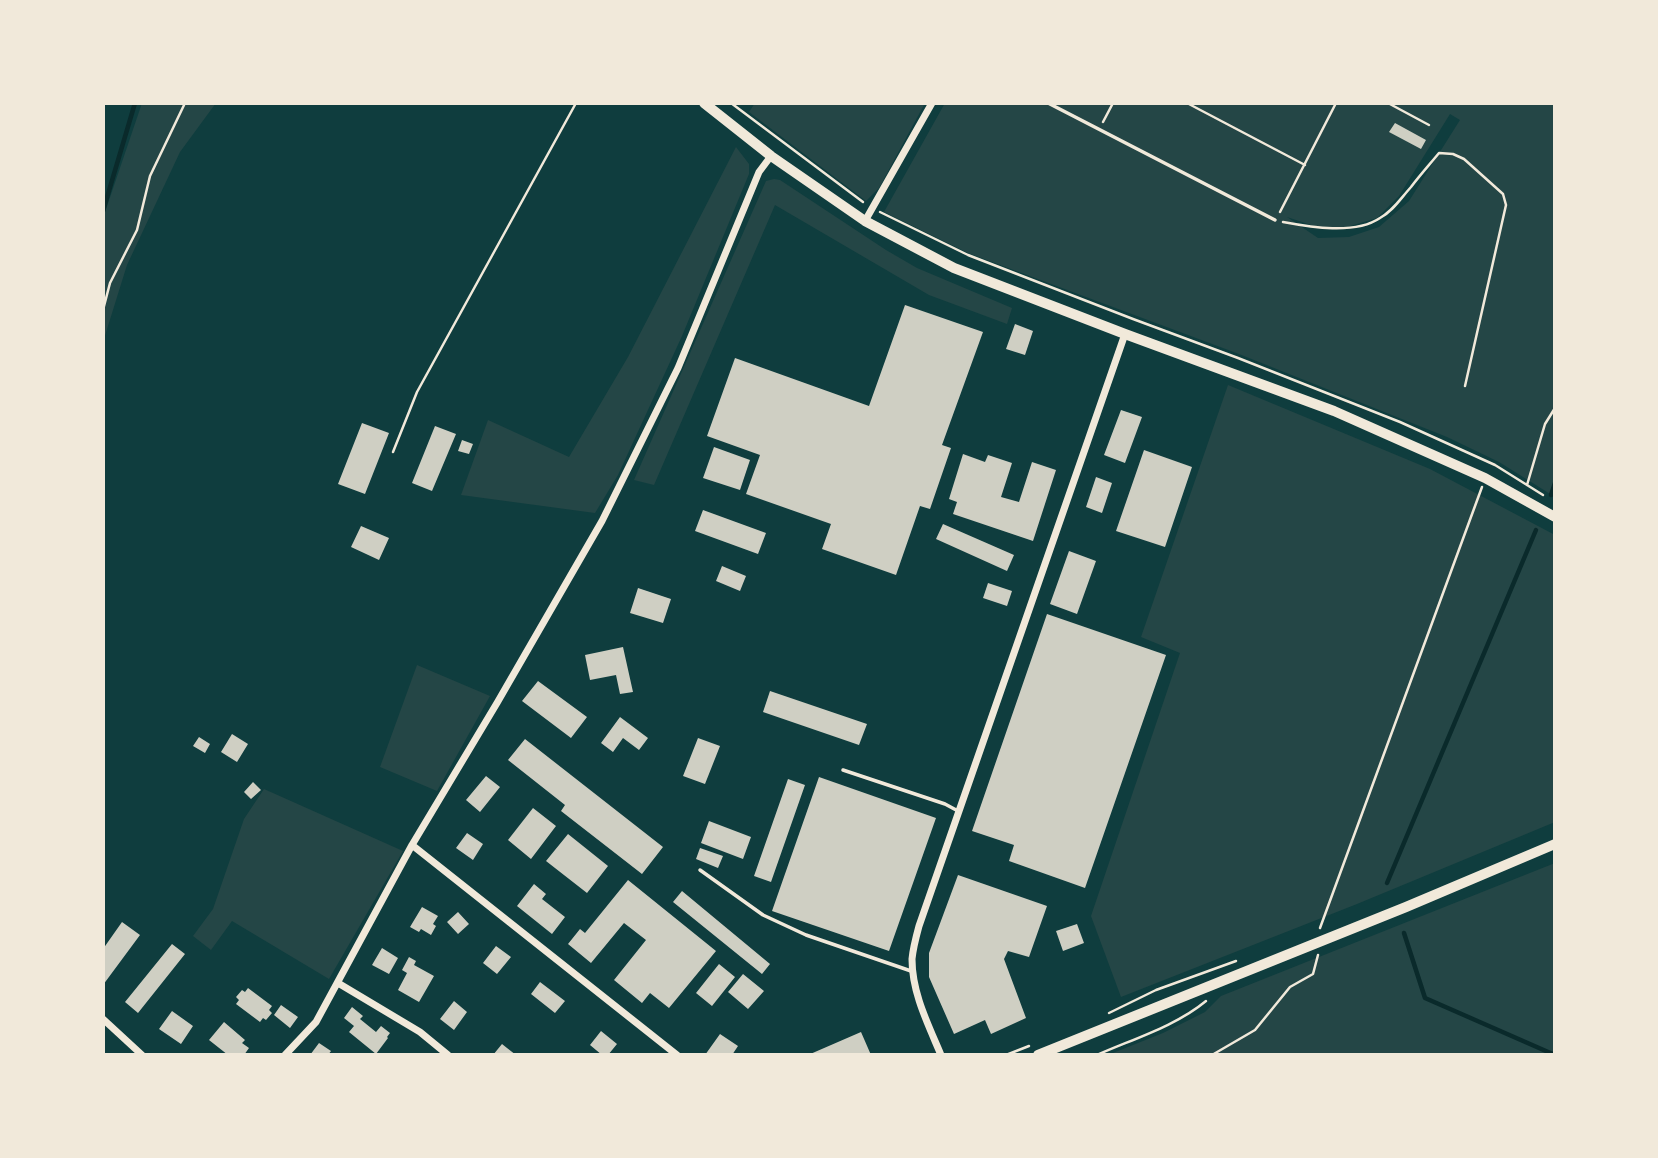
<!DOCTYPE html>
<style>
body{margin:0}
#map{position:relative;width:1658px;height:1158px;overflow:hidden;background:#0f3d3e;font-family:"Roboto Condensed",sans-serif}
canvas{display:block}
.frame{position:absolute;inset:0;border:105px solid #f1e9da;pointer-events:none}
</style>
<div id="map">
<canvas width="1658" height="1158"></canvas>
<div class="frame"></div>
</div>
<script>
const context = document.querySelector('canvas').getContext('2d');
context.lineJoin = 'round';
function fill(path, color) { context.fillStyle = color; context.fill(path, 'evenodd'); }
function stroke(path, color, width, dash) { context.strokeStyle = color; context.lineWidth = width; context.lineCap = dash ? 'butt' : 'round'; context.setLineDash(dash || []); context.stroke(path); }
fill(new Path2D(`
 M142 103H216L180 152 127 265 103 342V218Z
 M755 103H925L879 188 866 201 749 112Z
 M945 103H1555V497L1499 462 1447 437 1239 354 968 253 884 212ZM1450 114 1460 120 1409 201 1379 227 1349 237 1318 238 1287 217 1320 228 1347 227 1377 218 1399 196Z
 M736 147 749 164V174L682 336 618 475 595 513 461 495 488 420 569 457 628 357Z
 M774 179 780 180 886 250 917 268 1012 308 1007 324 929 295 775 205 654 485 634 480 766 181Z
 M1228 385 1430 469 1555 535V822L1357 904 1121 997 1091 916 1180 653 1141 637Z
 M417 665 490 696 437 791 380 767Z
 M264 789 403 851 329 979 232 921 211 950 193 936 213 909 244 819Z
 M1555 863V1055H1108L1163 1033 1205 1012 1221 996Z`), '#244646');
stroke(new Path2D(`
 M103 211 135 103
 M1551 495 1555 483
 M1387 883 1536 530
 M1404 933 1425 998 1555 1055`), '#0a2a2b', 4.5);
fill(new Path2D(`
 M1395 123 1426 140 1421 149 1389 132Z
 M905 305 983 332 942 445 951 448 930 509 920 506 896 575 822 549 831 524 746 494 760 455 707 436 735 358 869 406Z
 M1015 324 1033 331 1025 355 1006 349Z
 M1121 410 1142 417 1125 463 1104 455Z
 M362 423 389 433 365 494 338 484Z
 M435 426 456 434 432 491 412 483Z
 M462 440 473 444 469 454 458 451Z
 M714 447 750 460 740 490 703 478Z
 M1144 450 1192 467 1165 547 1116 531Z
 M963 454 985 462 988 455 1012 463 1001 497 1019 502 1032 462 1056 470 1033 541 953 514 957 502 949 499Z
 M1096 477 1112 483 1102 513 1086 507Z
 M703 510 766 533 758 554 695 531Z
 M943 524 1014 555 1007 571 936 539Z
 M361 526 389 538 379 560 351 547Z
 M1069 551 1096 561 1077 614 1050 604Z
 M722 566 746 576 740 591 716 581Z
 M988 583 1012 591 1007 606 983 598Z
 M638 588 671 599 663 623 630 613Z
 M1047 614 1166 655 1085 888 1009 861 1014 845 972 831Z
 M623 647 633 692 620 694 616 675 590 680 585 655Z
 M538 681 587 717 571 738 522 701Z
 M770 691 867 724 859 745 763 712Z
 M620 717 648 738 639 750 623 738 613 752 601 743Z
 M232 734 248 744 237 762 221 752Z
 M199 737 210 744 205 753 193 746Z
 M698 738 720 746 705 784 683 776Z
 M525 739 663 847 642 874 561 811 565 805 508 760Z
 M486 776 500 787 480 812 466 800Z
 M819 777 936 818 889 951 772 911Z
 M788 779 805 785 771 882 754 876Z
 M253 782 261 790 251 799 244 792Z
 M533 808 556 826 531 859 508 840Z
 M709 821 751 837 743 859 701 843Z
 M467 833 483 844 473 860 456 848Z
 M568 834 608 866 587 893 546 861Z
 M700 848 723 856 718 868 696 859Z
 M958 875 1047 906 1029 957 1008 951 1004 959 1026 1018 991 1034 985 1020 954 1034 929 977V953Z
 M628 880 716 951 669 1008 650 993 642 1003 614 980 646 940 624 923 591 963 568 944 580 929 585 933Z
 M534 884 546 894 542 899 565 917 552 934 517 906Z
 M682 891 770 964 762 974 673 902Z
 M422 907 438 916 433 924 436 926 431 935 421 929 419 932 410 927Z
 M458 912 469 924 458 934 447 922Z
 M122 922 140 935 103 985V949Z
 M1077 924 1084 943 1063 951 1056 931Z
 M172 944 185 954 138 1013 125 1002Z
 M496 946 511 957 497 974 483 963Z
 M382 948 398 958 389 974 372 965Z
 M409 957 416 961 414 965 434 976 419 1002 398 990 407 973 402 970Z
 M719 964 735 977 712 1006 696 993Z
 M743 974 764 991 748 1009 728 992Z
 M540 982 565 1001 555 1013 531 994Z
 M248 988 272 1006 269 1010 272 1013 266 1020 263 1018 260 1022 236 1004 239 1000 236 997 242 990 245 992Z
 M454 1001 467 1012 454 1030 440 1019Z
 M281 1005 298 1017 290 1028 274 1015Z
 M352 1007 363 1016 360 1019 376 1032 381 1026 390 1033 387 1037 388 1038 376 1054 349 1032 354 1026 344 1018Z
 M172 1011 193 1026 181 1044 159 1029Z
 M224 1022 245 1040 242 1043 249 1048 244 1055H228L209 1040Z
 M601 1031 617 1044 608 1055H602L590 1045Z
 M861 1032 871 1055H808Z
 M720 1034 738 1046 732 1055H705Z
 M319 1043 331 1051 328 1055H310Z
 M502 1044 507 1048 516 1055H493Z`), '#cfcfc3');
stroke(new Path2D(`
 M731 103 863 202
 M1187 103 1305 165
 M1388 103 1429 125
 M1103 122 1113 103
 M880 212 968 255 1133 319 1238 358 1400 422 1495 465 1543 495
 M1280 212 1336 103
 M1283 222C1310 227 1355 235 1380 218 1393 211 1401 198 1411 187 1420 175 1430 164 1439 153L1453 154 1464 159 1503 194 1506 205 1465 386
 M103 310 110 283 137 230 150 176 185 103
 M393 452 417 392 576 103
 M1527 485 1545 424 1555 408
 M1320 928 1482 487
 M1109 1013 1156 990 1236 961
 M1006 1055 1029 1046
 M1097 1055C1133 1039 1176 1026 1206 1001
 M1212 1055 1255 1030 1290 987 1313 974 1318 955`), '#f1e9da', 2.5);
stroke(new Path2D(`
 M1048 103 1275 220
 M843 770 945 804 958 811
 M700 870 763 915 806 935 911 971`), '#f1e9da', 3.5);
stroke(new Path2D(`
 M865 221 932 103
 M412 845 677 1055
 M338 983 420 1032 448 1055
 M103 1019 142 1055
 M285 1055 316 1022 412 845 497 703 602 521 678 368 759 172 771 156
 M941 1055C928 1024 912 993 912 959 913 948 916 937 919 926L1125 334`), '#f1e9da', 7);
stroke(new Path2D(`
 M704 103 771 156 865 221 954 268 1125 334 1334 411 1485 478 1555 517
 M1038 1055 1406 907 1555 844`), '#f1e9da', 10);
</script>
